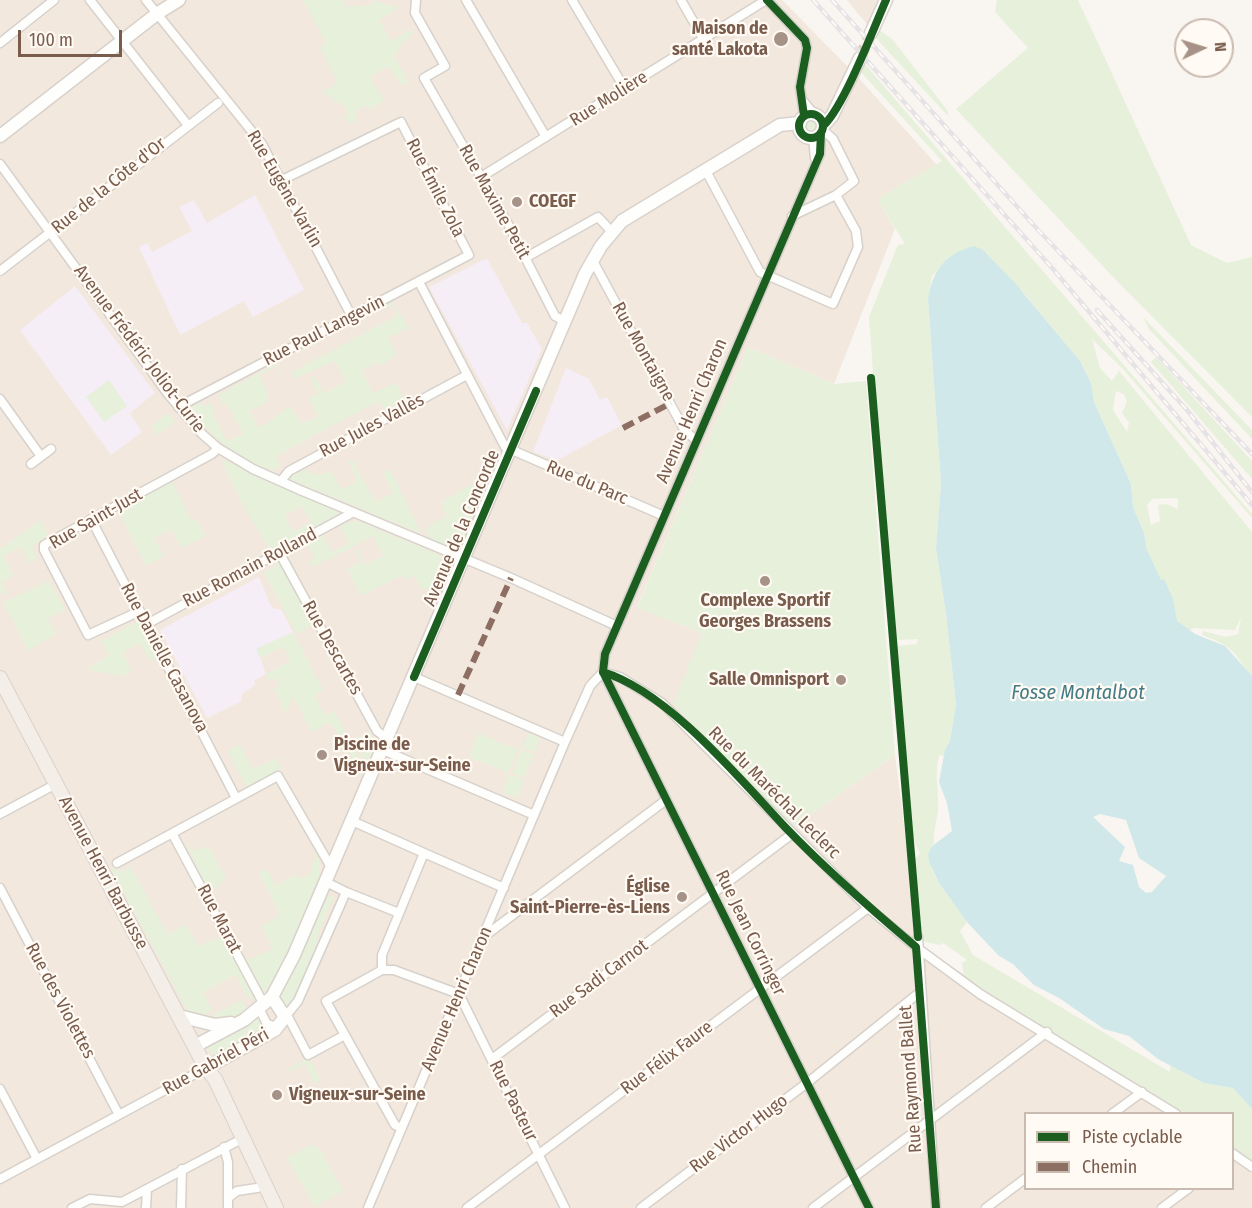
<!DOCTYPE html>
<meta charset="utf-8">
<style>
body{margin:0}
#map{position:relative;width:1252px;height:1208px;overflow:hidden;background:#f9f5f0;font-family:"Fira Sans Condensed",sans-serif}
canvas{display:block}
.legend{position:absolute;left:1024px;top:1112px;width:210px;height:78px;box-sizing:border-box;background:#fffaf3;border:2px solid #cabbb1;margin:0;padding:8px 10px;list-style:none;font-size:18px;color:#7a5c4d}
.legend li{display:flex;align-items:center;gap:12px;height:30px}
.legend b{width:30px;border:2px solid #cabbb1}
.north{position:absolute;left:1174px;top:18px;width:60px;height:60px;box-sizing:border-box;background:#fffaf3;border:2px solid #cabbb1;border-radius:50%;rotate:86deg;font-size:16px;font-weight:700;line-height:24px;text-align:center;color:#7a5c4d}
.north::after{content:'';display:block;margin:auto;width:21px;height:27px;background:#a69286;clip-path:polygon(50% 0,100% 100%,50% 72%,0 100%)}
.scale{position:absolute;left:18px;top:30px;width:104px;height:27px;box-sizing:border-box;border:3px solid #7a5c4d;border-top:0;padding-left:8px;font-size:18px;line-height:21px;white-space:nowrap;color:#7a5c4d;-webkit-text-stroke:4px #fffaf3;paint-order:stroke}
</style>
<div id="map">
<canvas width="1252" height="1208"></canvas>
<ul class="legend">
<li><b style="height:8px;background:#1b5e20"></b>Piste cyclable</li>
<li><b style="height:8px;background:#8d6e63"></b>Chemin</li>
</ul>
<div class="north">N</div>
<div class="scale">100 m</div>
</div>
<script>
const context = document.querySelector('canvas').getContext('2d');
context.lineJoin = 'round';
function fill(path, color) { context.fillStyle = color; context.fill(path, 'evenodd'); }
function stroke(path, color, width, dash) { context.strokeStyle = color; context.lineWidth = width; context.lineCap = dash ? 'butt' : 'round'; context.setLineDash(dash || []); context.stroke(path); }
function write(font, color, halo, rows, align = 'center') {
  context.font = font + ' "Fira Sans Condensed",sans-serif'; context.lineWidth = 4.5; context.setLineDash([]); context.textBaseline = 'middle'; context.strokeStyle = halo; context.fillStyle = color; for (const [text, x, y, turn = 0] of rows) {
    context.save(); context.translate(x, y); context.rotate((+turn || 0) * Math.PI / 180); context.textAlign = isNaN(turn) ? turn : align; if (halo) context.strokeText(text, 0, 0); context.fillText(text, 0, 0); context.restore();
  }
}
fill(new Path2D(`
 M0 0H782L855 74 937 165 877 199 895 229 834 384 748 347 637 607 702 633 794 826 895 755 919 945 1031 1018 1166 1113 1026 1114V1188H1232L1233 1160 1252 1174V1208H0Z
 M847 0H880L869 27Z`), '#f2e8de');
fill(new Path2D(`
 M255 195 304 290 253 317 244 301 180 335 139 247 147 243 152 252 192 231 179 207 194 200 207 223Z
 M487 258 522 323H527L542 349 507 430 429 287Z
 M75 286 155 393 130 413 142 432 111 455 20 330Z
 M566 368 589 379 600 400 607 397 622 425 558 460 533 452Z
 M259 577 271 606 275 609H281L293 632 257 649 266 674 254 681 255 685 242 694V701L207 718 160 630Z`), '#f6eef6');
fill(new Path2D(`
 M303 0H344L345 7 371 5V0L399 8 379 20 391 41 411 29 413 33C382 66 400 52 408 85L400 84 388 66 370 77 384 100 371 110 368 105 355 111 356 118 351 125 344 117 348 114 346 108 322 92 337 83 320 47 326 43Z
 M997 0H1078L1191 245 1227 263 1252 257V417L1114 278 956 109 1028 48 995 12Z
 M878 29 893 40 947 110 949 117 874 36Z
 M863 62 1252 514V518L1122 368 1092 339 1100 368 1112 381 1119 371 1252 532V681C1236 653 1233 646 1202 635L1203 631 1226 637 1238 634 1241 617 1235 630 1194 628 1174 639 1138 529 1142 528 1133 507 1131 484 1094 402 1091 383 1080 361 1028 298 986 253 948 259 932 276 928 298 941 484 936 548 946 614 956 704 950 741 944 756 939 755C934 774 939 790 938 809 937 821 933 831 934 843 915 865 958 904 967 922L960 931 973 955 1170 1072V1065L1204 1083 1233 1088 1252 1109V1165L1233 1151 1232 1114 1178 1113 1130 1080 964 978 962 963 967 960 943 943 940 945 922 941 915 859 920 854 909 829 897 646 917 644 918 639 897 640 882 496 869 317 898 245 905 244 877 199 942 161 860 71ZM1116 391 1124 394 1127 402 1122 413 1129 423 1127 432 1113 410ZM1172 498 1178 499V509L1166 504 1158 505 1160 521 1151 525 1147 505 1152 499Z
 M804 126a7 7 0 1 1 14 0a7 7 0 1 1-14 0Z
 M392 300 409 328 388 337 397 354 381 366 379 362 362 371 373 393 396 383 405 400 385 411 379 401 276 456 281 467C259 481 201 427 189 409L199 402 204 406 210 402 215 410 212 412 227 441 243 434 227 403 223 405 218 395 277 363 287 383 276 366 259 376 268 392 267 402 250 411 259 428C271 422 279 413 291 406L301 424 318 416 309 399 318 393 311 377H315L324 393 346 382 335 361 294 379 292 372 398 315 393 304 385 308 383 305Z
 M1143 317 1252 430V439L1149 329Z
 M748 347 834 384 866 381 895 755 794 826 673 704 702 633 637 608Z
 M1156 357 1252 461V479L1151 362Z
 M109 380 127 406 104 422 86 397Z
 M167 413 175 422 158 435 151 426Z
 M221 459 337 511V516L271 551 240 500ZM302 506 311 522 293 532 285 515Z
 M352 460 376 502 393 493 384 476 385 472 390 469 422 534 289 479 290 475 302 468C314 476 317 477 331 471L342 489 358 481 348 461Z
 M483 478 486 487 461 546 454 549 428 539 430 535 424 529 446 516 441 502Z
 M172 481 192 521 197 519 206 536 182 548 171 529 154 538 164 556 146 566 117 510Z
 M40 520 48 535 32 547 37 558 30 563 21 546 4 556 14 576 1 582 7 593 2 595 0 591V549Z
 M358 521 439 555 452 566 438 600 431 589H421L414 576 406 579 401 576 361 596 347 569 361 562 355 550 357 548 366 565 383 556 373 536 318 565H311L309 561 315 558 307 543 322 535 332 552 349 543 339 525Z
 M277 558 281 560 313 625 297 634 264 573 277 565 275 559Z
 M49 581 65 609 48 618 56 634 28 651 3 602Z
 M140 620 156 650 155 659 149 660 140 643 123 652 132 671 123 676 87 669 109 655 101 641Z
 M293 632 323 690 315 695 324 715 334 711 366 769 363 777 355 772 359 769 330 722 312 733 293 695 286 713 274 689 280 684 277 678 270 681 266 674 290 661 283 647 260 658 256 649Z
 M370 731 375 745 368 765 354 739Z
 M478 733 516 749 524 735 501 789 506 772 469 757Z
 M528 733 541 738 535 752 522 747Z
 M240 744 253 769 276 758 281 769 247 788 227 751Z
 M521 749 534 755 524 778 512 773Z
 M510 775 525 781 517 798 503 793Z
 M191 846 195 851 208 846 226 878 210 893 190 853H188Z
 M316 853 320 863V876L277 977 270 988 264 992 246 961 272 949 262 926 280 915 259 873 267 869 276 886 293 876 304 878 310 874Z
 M116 866 120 872 131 867 168 935 186 924 198 946 223 936 255 1000 247 997 236 975 203 992 212 1010 205 1013 207 1018 186 1009 111 869Z
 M327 894 334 897 316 939 320 941 299 991 287 1008 282 998V992Z
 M242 1000 248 1010 234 1017 212 1019 214 1014Z
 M259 1016 267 1029 214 1057 207 1047 210 1044Z
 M309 1058 321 1081 315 1084 305 1064 289 1072 288 1069Z
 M312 1144 325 1155 324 1157 343 1191 315 1207 287 1158Z`), '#e7f0db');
fill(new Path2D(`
 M974 246 983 250 1015 283 1080 361 1091 383 1094 402 1131 484 1133 507 1144 533 1146 548 1161 580 1164 579 1173 599 1177 621 1195 634 1225 646 1252 676V1109L1233 1088 1204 1083 1158 1059 1129 1036 1104 1029 1059 998 1034 985 1013 964 999 956 967 922 939 883 930 864 928 855 931 847 952 831 947 803 939 782 945 750 950 741 956 704 946 614 936 548 941 484 928 298C933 270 945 254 974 246ZM1100 814 1126 820 1139 858 1166 876 1152 892 1146 893 1139 887 1133 865 1119 861 1125 847 1093 817Z`), '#d0e8ea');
stroke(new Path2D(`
 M860 58 871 33`), '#d9cfc7', 12, [12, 6]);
const street = new Path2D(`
 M90 0 187 124
 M146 0 262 144 352 317
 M416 0 415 13 445 66 424 78 508 224 555 316 566 322
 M466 0 546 137
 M572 0 625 89
 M681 0 704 40
 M767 0 805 40 807 48 800 87 804 116
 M0 43 54 0
 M803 101 814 114
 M813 138 815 158
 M0 164 168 394 201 433 218 448 253 469 300 490 511 578 617 626
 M705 169 760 272 833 304 858 247 856 231 836 195
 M481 177 766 0
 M792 216 836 195 854 181 833 139 823 130
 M525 258 598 217 612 232
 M593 261 685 431 696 440
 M0 271 218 103
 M419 282 505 447 664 516
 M0 399 40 455
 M178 407 469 255 401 122 282 180
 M31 464 51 449
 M281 481 289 471 467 375
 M91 519 236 798
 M279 552 377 731 388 739
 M140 611 88 635 44 550V545L212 454 218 448
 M147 624 352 513
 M603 672 620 677 662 703 868 908 916 947 980 994 1176 1114
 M603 672 869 1208
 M414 677 565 742
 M383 750 534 815
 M0 814 56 784
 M352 821 424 853
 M173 835 261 999 266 1003
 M117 863 278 776 332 869
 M0 888 119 1115
 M346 892 399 913
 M486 935 666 800
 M918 937 936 1208
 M382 970V955L424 853 504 888
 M259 1008 267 1024 278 1027
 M287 1015 308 1055 345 1035
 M285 1017 298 1001 346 892 326 882
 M492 1059 792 834
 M0 1089 37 1159
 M1112 1114 1142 1092
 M401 1128 395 1125 326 1001 382 970H394L459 994 565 1208
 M224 1147 228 1162V1208
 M1232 1153 1252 1167
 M0 1179 206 1068
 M228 1198 237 1191 257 1188
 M72 1208 90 1199 122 1202 236 1142
 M146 1208 147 1189
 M181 1208 182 1169
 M368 1208 565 742 590 686 603 672 605 654 617 626 820 154 821 133
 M467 1208 868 908
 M641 1208 807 1083 920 992
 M813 1208 1047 1032
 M986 1208 1026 1178
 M1162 1208 1189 1188`);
const secondary = new Path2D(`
 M871 33 886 0
 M799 126a12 12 0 1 1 24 0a12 12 0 1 1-24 0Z
 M824 125 832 116 860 58
 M0 136 158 13 179 0
 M179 1016 215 1025 231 1023
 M195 1046 244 1020 272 997 294 955 585 274 601 246 622 221 780 125 800 123
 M206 1068 275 1030 285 1017 272 997`);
const primary = new Path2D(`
 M0 678 206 1068 215 1079 276 1208`);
stroke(street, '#d7d1cb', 11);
stroke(secondary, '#d9d2cb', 15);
stroke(primary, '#dad1cc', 16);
stroke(street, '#fefefd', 8);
stroke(secondary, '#fefefd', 12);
stroke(primary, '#f3eee8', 14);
const rail = new Path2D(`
 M813 0 1053 269 1252 505
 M832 0 1039 231 1252 454
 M1097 310 1187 410 1252 492`);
stroke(rail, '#e6e3e7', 4.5);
stroke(rail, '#fffaf3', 2, [7]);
stroke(new Path2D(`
 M623 428 671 403
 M458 695 511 578`), '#8d6e63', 6, [12, 6]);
stroke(new Path2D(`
 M767 0 805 40 807 48 800 87 804 116
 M799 126a12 12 0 1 1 24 0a12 12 0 1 1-24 0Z
 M824 125C845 104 873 30 886 0
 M871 378 918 937
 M603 672C668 692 739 778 785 827 826 870 871 909 916 947L936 1208
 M603 672 869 1208
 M603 672 605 654 617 626 820 154 821 133
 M414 677 536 391`), '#1b5e20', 8);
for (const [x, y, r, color] of [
 [781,39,8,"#a69286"],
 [517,202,6,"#a69286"],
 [765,581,6,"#a69286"],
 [841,680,6,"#a69286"],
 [322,755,6,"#a69286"],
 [682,897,6,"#a69286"],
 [277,1095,6,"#a69286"]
]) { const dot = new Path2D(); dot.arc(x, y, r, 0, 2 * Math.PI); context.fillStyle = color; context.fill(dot); stroke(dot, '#fffaf3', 2); }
write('bold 18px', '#7a5c4d', '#fffaf3', [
 ["Maison de",768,29],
 ["santé Lakota",768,50],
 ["COEGF",529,202,"left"],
 ["Complexe Sportif",765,601,"center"],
 ["Georges Brassens",765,622,"center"],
 ["Salle Omnisport",829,680],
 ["Piscine de",334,745,"left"],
 ["Vigneux-sur-Seine",334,766,"left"],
 ["Église",670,887],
 ["Saint-Pierre-ès-Liens",670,908],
 ["Vigneux-sur-Seine",289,1095,"left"]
], 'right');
write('18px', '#7a5c4d', '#fffaf3', [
 ["Rue Molière",609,99,-32],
 ["Rue de la Côte d'Or",109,186,-39],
 ["Rue Émile Zola",435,188,63],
 ["Rue Eugène Varlin",284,189,60],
 ["Rue Maxime Petit",494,202,61],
 ["Rue Paul Langevin",324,331,-27],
 ["Avenue Frédéric Joliot-Curie",139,349,53],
 ["Rue Montaigne",643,352,61],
 ["Avenue Henri Charon",692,411,-67],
 ["Rue Jules Vallès",372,426,-28],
 ["Rue du Parc",587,483,23],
 ["Rue Saint-Just",96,519,-30],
 ["Avenue de la Concorde",462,528,-67],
 ["Rue Romain Rolland",250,568,-28],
 ["Rue Descartes",332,648,61],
 ["Rue Danielle Casanova",164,658,62],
 ["Rue du Maréchal Leclerc",774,793,45],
 ["Avenue Henri Barbusse",103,873,62],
 ["Rue Marat",219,919,62],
 ["Rue Jean Corringer",750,933,64],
 ["Rue Sadi Carnot",599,979,-37],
 ["Avenue Henri Charon",457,999,-67],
 ["Rue des Violettes",60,1001,62],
 ["Rue Félix Faure",667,1058,-37],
 ["Rue Gabriel Péri",216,1062,-29],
 ["Rue Raymond Ballet",911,1079,-94],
 ["Rue Pasteur",513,1101,64],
 ["Rue Victor Hugo",739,1134,-37]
]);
write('italic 20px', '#437c86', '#fffaf3', [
 ["Fosse Montalbot",1078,693]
]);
</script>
